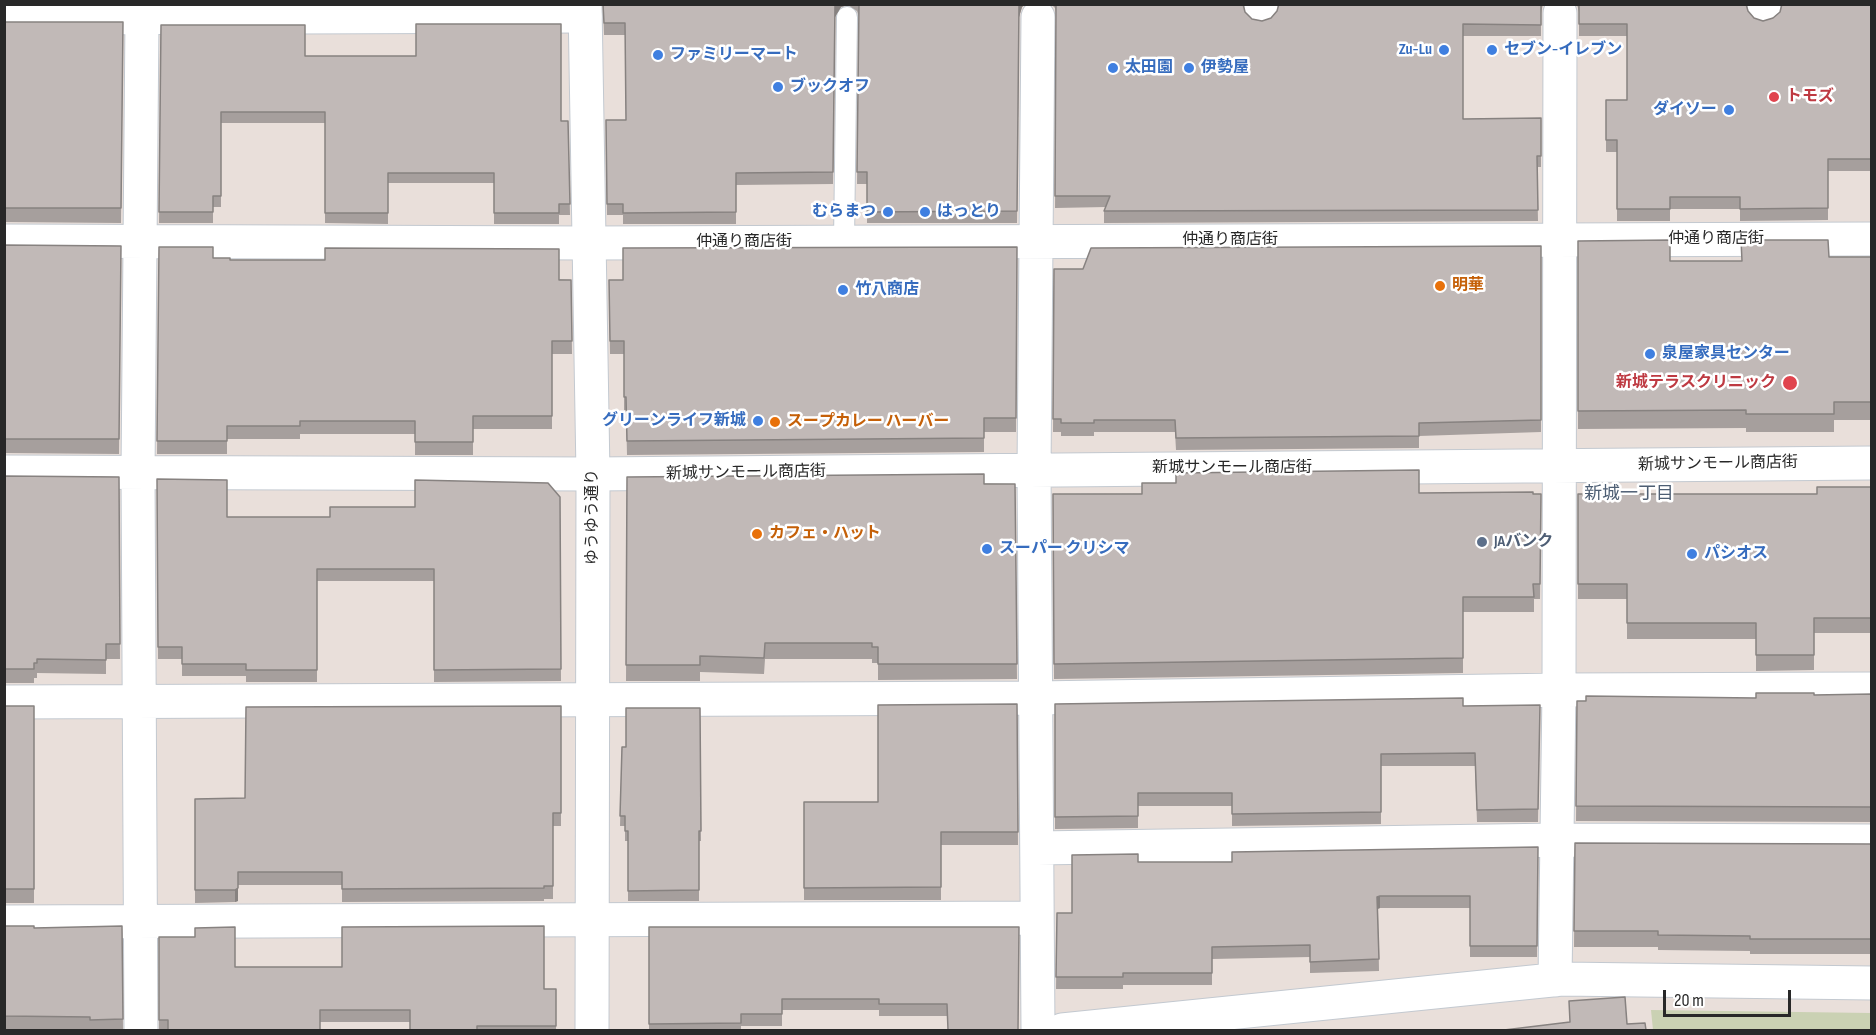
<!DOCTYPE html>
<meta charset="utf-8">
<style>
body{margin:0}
#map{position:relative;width:1876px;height:1035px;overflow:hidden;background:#e9dfda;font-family:"Sofia Sans Condensed",sans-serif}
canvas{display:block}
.frame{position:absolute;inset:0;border:6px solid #282828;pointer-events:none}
.scale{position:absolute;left:1663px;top:990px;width:128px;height:27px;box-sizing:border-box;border:3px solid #282828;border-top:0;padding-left:8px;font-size:18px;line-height:21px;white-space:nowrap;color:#282828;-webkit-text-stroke:4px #fff;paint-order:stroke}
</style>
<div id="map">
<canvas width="1876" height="1035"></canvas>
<div class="frame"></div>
<div class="scale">20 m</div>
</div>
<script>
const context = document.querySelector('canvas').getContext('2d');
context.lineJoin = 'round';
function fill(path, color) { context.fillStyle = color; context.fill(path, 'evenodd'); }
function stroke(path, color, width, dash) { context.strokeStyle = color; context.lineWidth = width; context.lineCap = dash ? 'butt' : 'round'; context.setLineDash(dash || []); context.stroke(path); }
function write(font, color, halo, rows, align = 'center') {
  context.font = font + ' "Sofia Sans Condensed","Noto Sans JP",sans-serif'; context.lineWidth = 5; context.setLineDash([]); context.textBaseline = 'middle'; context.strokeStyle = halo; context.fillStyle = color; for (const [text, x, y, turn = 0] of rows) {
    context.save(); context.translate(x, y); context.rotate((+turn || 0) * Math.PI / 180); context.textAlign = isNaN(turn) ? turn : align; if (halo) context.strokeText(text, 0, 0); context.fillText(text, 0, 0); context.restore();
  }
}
fill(new Path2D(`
 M1651 1010 1871 1013V1030H1653Z`), '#cad1b3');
const service = new Path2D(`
 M844 241 847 17`);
const minor = new Path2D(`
 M1261 4V14
 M1764 14V4
 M4 18 585 16
 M4 241 589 243 1872 239
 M4 472 593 474 1872 463
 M4 702 1035 698 1559 690 1872 689
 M1037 848 1557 840 1872 841
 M4 922 1037 918
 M1555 980 1559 690 1560 13
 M141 1030 138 473 142 18
 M1038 1030 1034 470 1038 17
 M1062 1030 1562 979 1872 983`);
const tertiary = new Path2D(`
 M585 4 593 474 592 1030`);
stroke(service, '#c3c9d0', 22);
stroke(minor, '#c3c9d0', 35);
stroke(tertiary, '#c3c9d0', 35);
stroke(service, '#fff', 20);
stroke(minor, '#fff', 33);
stroke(tertiary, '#fff', 33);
fill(new Path2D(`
 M603 4H1025L1022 7 1019 17 1017 223H867V184H857L859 17 857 11 848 5 841 7 835 17 833 184 736 185V224H623V215H607L606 120H626L625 35H604Z
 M1051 4H1243L1245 12 1252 19 1262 21 1271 18 1277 11 1279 4H1543L1541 13V36H1463V119L1541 118V167H1537L1538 221 1104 223V211L1106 207 1055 208 1057 17 1055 8Z
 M1577 4H1746L1748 11 1754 18 1763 21 1773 18 1780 12 1782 4H1872V171H1828V220L1740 221V209H1670V221H1617V152H1606V100H1627V36H1579V12Z
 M4 22H123L121 223 4 222Z
 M161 25 305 56 561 121H568L570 215H559V224H494V183H388V224L325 223V123H221V207H213V223H159Z
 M1578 241 1670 261H1741L1829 257H1872V420H1834V432H1746V428L1578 429Z
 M4 245 121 246 119 454 4 453Z
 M1541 246V432L1419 436V448L1176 450 1175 432H1094V436H1061V432H1053L1054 269H1083Z
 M159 247 213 258 230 260 571 280 572 354H552V429H473V455H415V434H300V439H227V454H157Z
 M1017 247 1016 432H984V452L627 455 626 410H624V354H610L609 280H623Z
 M4 476 119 477 120 659H106V674L37 673V678H34V683H4Z
 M627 477 1015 484 1017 679 878 680V663H872V659H765L764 674 700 672V681H626Z
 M157 479 227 517H330L415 507 560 497 561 681 434 682V581H317V682H246V676H182V659H158Z
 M1872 487V633H1814V670L1756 671V639H1627V599H1578V494H1817Z
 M1419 493 1541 494 1540 599H1534V612H1463V673L1054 679 1053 494Z
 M1872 694V822L1576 821 1577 701 1756 698 1814 695Z
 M1017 704 1018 845H941V900H804V802H878Z
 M1055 704 1463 706 1540 705 1538 822H1477L1475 766H1381V824L1232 826V806H1138V828L1055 829Z
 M4 706H34V903H4Z
 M561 706V826H553V899H544V901L342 902V885H238V901L235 902 195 903V799L245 798Z
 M700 708 701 841H699V901H628V841H625V826H620L622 747H626Z
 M1575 843 1872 844V954H1750V951L1658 950V947H1574Z
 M1538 847 1537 957H1470V908H1380L1378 909 1379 971 1310 973V957L1212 959V985H1123V989H1056L1057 913H1072L1138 862H1232Z
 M4 926 34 928 122 926 123 1030H4Z
 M649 927H1019L947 1016H879V1010H782V1026H741V1030H649Z
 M159 937 235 967 544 989H556V1030H410V1022H320V1030H159Z`), '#a69f9d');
fill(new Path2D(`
 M835 4 848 5 841 7 835 17 833 184 835 5Z
 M1019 4H1025L1022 7 1019 17 1017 223 1019 5Z
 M238 888V901L235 902V890Z
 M1380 896V908L1377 909V897Z`), '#878280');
const building = new Path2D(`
 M603 4H835L833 172 736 173V212L623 213V204H607L606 120H626L625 23H604Z
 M859 4H1019L1017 211 867 212V172H857Z
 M1056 4H1243L1245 12 1252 19 1262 21 1271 18 1277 11 1279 4H1541V25L1463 24V119L1541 118V156H1537L1538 210 1104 211 1110 196H1055Z
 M1579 4H1746L1748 11 1754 18 1763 21 1773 18 1780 12 1782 4H1872V159H1828V208L1740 209V197H1670V209H1617V140H1606V100H1627V24H1579Z
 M4 22H123L121 208H4Z
 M416 24H561V121H568L570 204H559V213H494V173H388V213H325V112H221V196H213V212H159L161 25H305V56H416Z
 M1670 240V261H1742L1741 240H1828L1829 257H1872V402H1834V414H1746V410L1578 411V241Z
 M4 245 121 246 119 439H4Z
 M1541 246V420L1419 423V436L1176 438 1175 420H1094V423H1061V419H1053L1054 269H1083L1091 248Z
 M159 247H213V258H230V260H325V248L559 249V280H571L572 341H552V416H473V442H415V421H300V426H227V441H157Z
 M1017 247 1016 418H984V438L627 441 626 397H624V341H610L609 280H623V248Z
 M1419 470V493L1533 492V494H1541L1540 584H1533L1534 597H1463V658L1054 664 1053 494H1142V483H1176V473Z
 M984 474V484H1015L1017 664H878V647H872V643H765L764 658 700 656V665H626L627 477Z
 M4 476 119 477 120 644H106V660L37 659V663H34V669H4Z
 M157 479 227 480V517H330V507H415V480L548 483 560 497 561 669 434 670V569H317V670H246V664H182V647H158Z
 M1817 487H1872V618H1814V655H1756V623H1627V584H1578V494H1817Z
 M1756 693H1814V695L1872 694V807L1576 806 1577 701H1586V696L1756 698Z
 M1463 698V706L1540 705 1538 809 1477 810 1475 753 1381 754V812L1232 814V793H1138V816L1055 817V704Z
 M1017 704 1018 832H941V887L804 888V802H878V705Z
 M4 706H34V889H4Z
 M561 706V813H553V886H544V888L342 889V872H238V888L235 890H195V799L245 798 246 707Z
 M626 708H700L701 831H699V890L628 891V831H625V816H620L622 747H626Z
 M1575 843 1872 844V939H1750V936L1658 935V931H1574Z
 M1538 847 1537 946H1470V896H1380L1377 897 1379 959 1310 962V945L1212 947V973H1123V977H1056L1057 913H1072V855L1138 854V862H1232V852Z
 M4 926H34V928L122 926 123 1019 90 1020V1017L4 1016Z
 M544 926V989H556V1026H477V1030H410V1010H320V1030H168V1020H159V937H195V928L235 927V967H342V927Z
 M649 927H1019L1018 1030H948L947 1004H879V999H782V1014H741V1023L649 1024Z
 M1625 997 1627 1024 1645 1023 1646 1030H1504L1570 1022 1569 1001Z`);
fill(building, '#c1b9b7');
stroke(building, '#878280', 1.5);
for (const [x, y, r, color] of [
 [1444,50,6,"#3f7fe0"],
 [1492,50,6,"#3f7fe0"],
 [658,55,6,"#3f7fe0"],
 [1113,68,6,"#3f7fe0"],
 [1189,68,6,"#3f7fe0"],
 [778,87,6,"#3f7fe0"],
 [1774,97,6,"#e0444e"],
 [1729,110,6,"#3f7fe0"],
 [888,212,6,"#3f7fe0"],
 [925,212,6,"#3f7fe0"],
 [1440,286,6,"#e8710a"],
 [843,290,6,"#3f7fe0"],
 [1650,354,6,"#3f7fe0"],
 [1790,383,8,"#e0444e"],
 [758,421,6,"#3f7fe0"],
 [775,422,6,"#e8710a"],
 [757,534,6,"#e8710a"],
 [1482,542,6,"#5c6f8a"],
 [987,549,6,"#3f7fe0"],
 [1692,554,6,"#3f7fe0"]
]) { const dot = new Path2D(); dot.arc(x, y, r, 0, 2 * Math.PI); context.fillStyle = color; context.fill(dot); stroke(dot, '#fff', 2); }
write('bold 16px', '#366cbe', '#fff', [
 ["Zu-Lu",1432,50,"right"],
 ["セブン-イレブン",1504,50],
 ["ファミリーマート",670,55],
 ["太田園",1125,68],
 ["伊勢屋",1201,68],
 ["ブックオフ",790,87],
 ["ダイソー",1717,110,"right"],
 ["むらまつ",876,212,"right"],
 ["はっとり",937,212],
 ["竹八商店",855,290],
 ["泉屋家具センター",1662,354],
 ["グリーンライフ新城",746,421,"right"],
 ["スーパー クリシマ",999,549],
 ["パシオス",1704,554]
], 'left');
write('bold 16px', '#be3a42', '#fff', [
 ["トモズ",1786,97],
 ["新城テラスクリニック",1776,383,"right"]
], 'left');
write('16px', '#282828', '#fff', [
 ["仲通り商店街",1716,239],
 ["仲通り商店街",1230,240],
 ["仲通り商店街",744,242],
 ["新城サンモール商店街",1718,464,-1],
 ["新城サンモール商店街",1232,468],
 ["新城サンモール商店街",746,473,-1],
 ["ゆうゆう通り",593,517,-90]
]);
write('bold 16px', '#c56008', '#fff', [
 ["明華",1452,286],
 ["スープカレー ハーバー",787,422],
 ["カフェ・ハット",769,534]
], 'left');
write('bold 16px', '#4e5e75', '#fff', [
 ["JAバンク",1494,542]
], 'left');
write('18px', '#4d5e73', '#fff', [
 ["新城一丁目",1629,494]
]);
</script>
